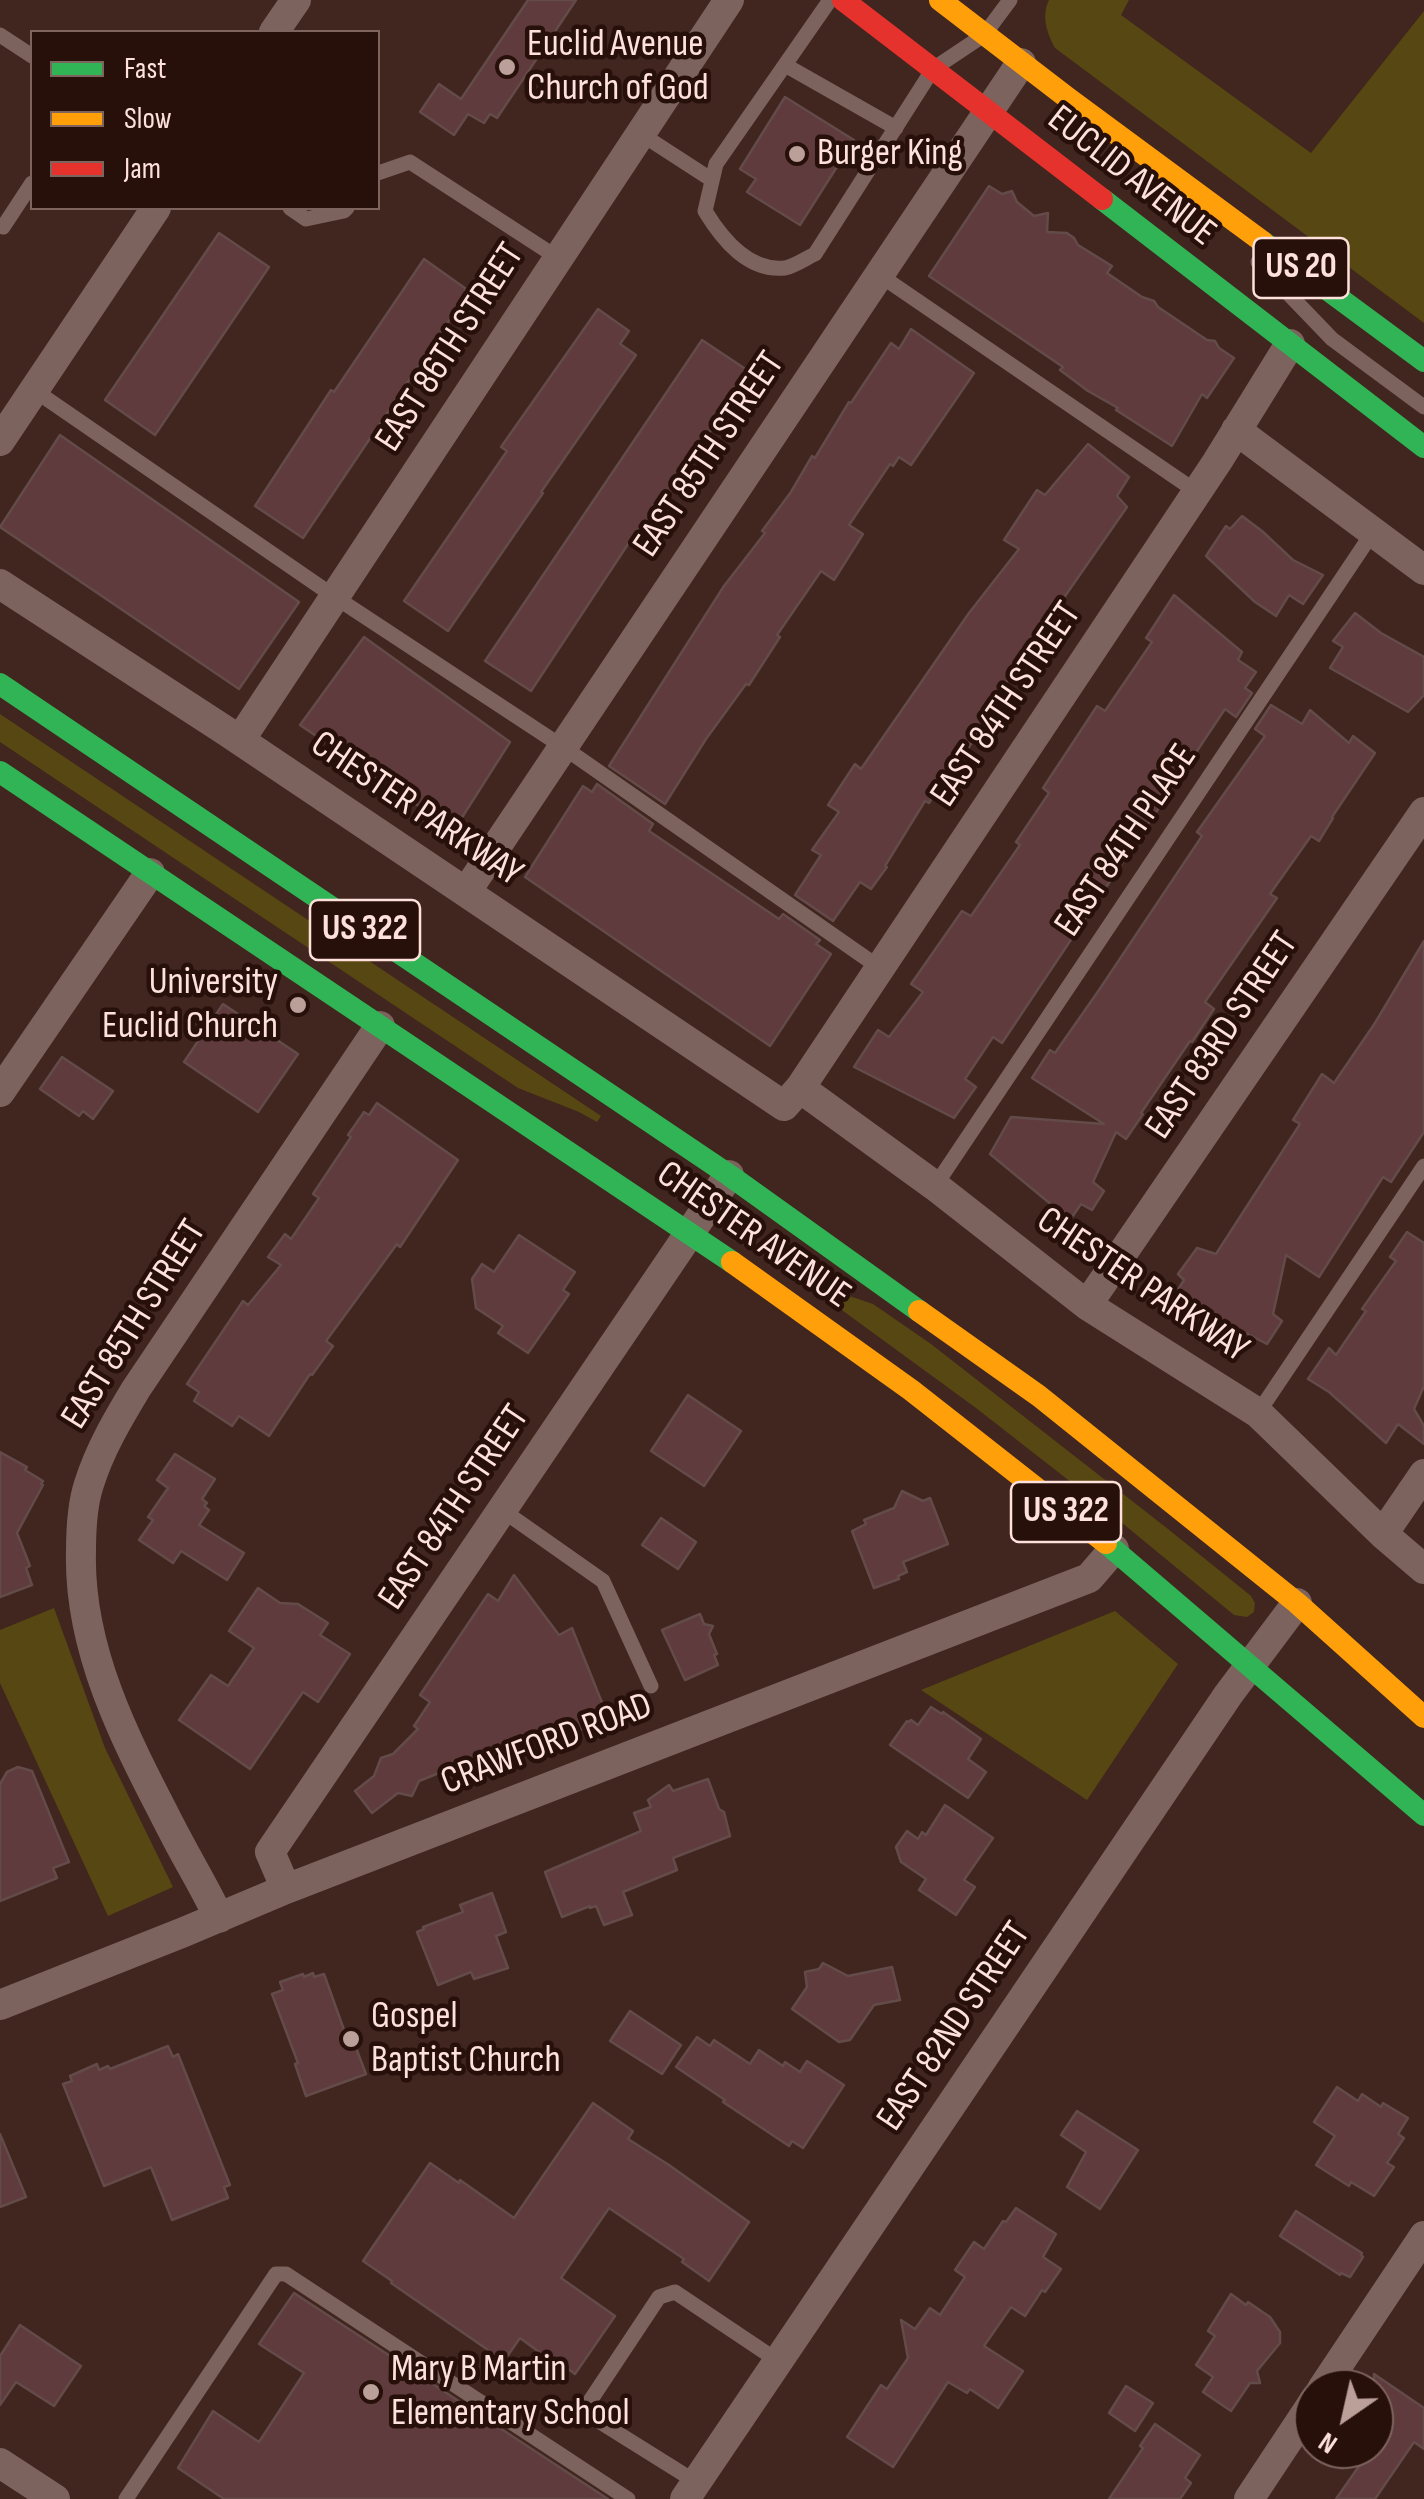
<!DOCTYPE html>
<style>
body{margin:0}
#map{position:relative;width:1424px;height:2499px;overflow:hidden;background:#41251f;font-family:"Sofia Sans Condensed",sans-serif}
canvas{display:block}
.legend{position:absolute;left:30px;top:30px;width:350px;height:180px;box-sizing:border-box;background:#27100a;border:2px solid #7d645d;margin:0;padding:12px 18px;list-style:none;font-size:30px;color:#fde1da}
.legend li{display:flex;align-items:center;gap:20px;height:50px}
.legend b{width:50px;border:2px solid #7d645d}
.north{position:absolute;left:1294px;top:2369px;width:100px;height:100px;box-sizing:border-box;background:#27100a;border:2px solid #7d645d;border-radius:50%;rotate:214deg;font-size:28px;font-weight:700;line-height:40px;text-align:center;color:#fde1da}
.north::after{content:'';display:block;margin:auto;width:35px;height:45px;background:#bb9f99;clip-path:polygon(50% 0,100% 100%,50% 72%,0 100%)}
</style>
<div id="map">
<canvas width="1424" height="2499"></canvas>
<ul class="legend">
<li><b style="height:12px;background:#30b455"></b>Fast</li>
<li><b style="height:12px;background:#ff9f0a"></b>Slow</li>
<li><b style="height:12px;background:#e5322d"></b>Jam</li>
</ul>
<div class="north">N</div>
</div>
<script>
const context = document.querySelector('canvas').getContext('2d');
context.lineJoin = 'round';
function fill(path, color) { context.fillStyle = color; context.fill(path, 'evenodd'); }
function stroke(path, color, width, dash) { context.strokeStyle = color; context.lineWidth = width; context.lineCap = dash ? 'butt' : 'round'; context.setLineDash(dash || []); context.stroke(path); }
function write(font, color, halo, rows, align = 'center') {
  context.font = font + ' "Sofia Sans Condensed",sans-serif'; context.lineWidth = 9; context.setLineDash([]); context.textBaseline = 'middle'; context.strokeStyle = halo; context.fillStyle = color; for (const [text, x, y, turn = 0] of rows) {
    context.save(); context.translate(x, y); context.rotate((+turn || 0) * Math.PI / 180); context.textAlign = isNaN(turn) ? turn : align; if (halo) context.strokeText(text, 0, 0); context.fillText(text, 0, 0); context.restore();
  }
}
fill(new Path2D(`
 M1049 0H1129L1121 15 1311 153 1424 11V323L1055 48C1047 33 1041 16 1049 0Z
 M0 714 601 1116 597 1122 579 1112 518 1088 0 742Z
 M817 1285 873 1304 931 1344 1168 1529 1251 1596 1255 1603 1254 1612 1247 1617 1234 1615 1099 1504 976 1408 813 1289Z
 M54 1608 105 1748 173 1887 108 1916 0 1683V1630Z
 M1115 1611 1178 1664 1087 1800 921 1690Z`), '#574712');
const building = new Path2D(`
 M528 0H576L497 118 490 114 484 123 468 114 454 135 420 112 439 84 461 99Z
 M785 97 854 140 800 225 747 192 756 179 740 169Z
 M989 186 1002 194 1012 191 1017 202 1034 216 1048 213 1047 232 1067 233 1074 238 1078 245 1112 266 1107 273 1142 297 1154 301 1158 307 1207 340 1215 341 1219 348 1234 358 1207 398 1202 394 1172 446 1116 410 1118 408 1088 391 1060 370 1063 367 929 276Z
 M219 233 269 267 155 435 105 400Z
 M424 259 469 291 303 538 255 506 331 390 334 392Z
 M598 309 629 331 620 344 636 355 541 492 543 493 448 631 404 601 507 451 501 447Z
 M911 329 974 373 911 465 899 457 893 466 890 464 849 525 863 534 834 580 821 571 777 635 780 637 749 685 746 684 706 739 665 804 609 766 724 586 765 533 762 531 791 492 812 456 815 458 849 402 851 403 891 343 899 349Z
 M702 340 750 372 643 532 638 529 531 691 485 661Z
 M60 435 299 602 239 689 0 527Z
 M1088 444 1129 477 1117 496 1127 507 1013 671 980 726 982 727 967 750 963 747 929 803 925 801 885 866 887 867 871 889 860 882 833 921 795 895 821 855 812 850 839 812 828 805 855 764 861 769 969 613 1019 549 1004 540 1037 490 1045 495Z
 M1242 516 1262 531 1293 560 1323 575 1303 604 1289 595 1276 616 1255 602 1206 556 1226 526 1230 529Z
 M1174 595 1242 652 1238 660 1256 672 1245 688 1252 693 1236 717 1225 709 1002 1043 993 1037 965 1079 976 1087 954 1118 854 1067 878 1030 889 1037 923 992 911 984 962 911 971 916 1020 845 1016 842 1049 793 1043 788 1097 706 1105 711 1152 642 1146 638Z
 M1355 613 1381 633 1424 657V695L1408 712 1330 668 1343 647 1333 641Z
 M364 637 510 742 454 830 300 725Z
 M1271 705 1302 724 1310 710 1349 743 1353 736 1375 753 1332 817 1333 818 1319 841 1311 836 1270 894 1277 898 1205 1002 1214 1009 1192 1042 1190 1041 1141 1113 1143 1114 1126 1139 1116 1132 1093 1182 1104 1191 1092 1210 1081 1204 1070 1220 990 1154 1011 1117 1104 1124 1032 1078 1050 1050 1055 1053 1099 990 1202 836 1197 832 1265 736 1255 729Z
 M597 784 653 824 649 831 779 919 783 914 820 940 816 944 831 954 770 1046 525 877 583 786 592 792Z
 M1424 941V1132L1391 1182 1383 1177 1319 1277 1286 1255 1273 1314 1282 1321 1267 1344 1174 1296 1184 1280 1178 1274 1197 1248 1216 1254 1300 1124 1293 1120 1322 1074 1334 1083 1375 1023Z
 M223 1004 298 1054 258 1112 184 1062Z
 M62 1057 113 1091 93 1119 83 1111 79 1116 40 1089Z
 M377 1103 458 1160 400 1247 397 1244 326 1341 333 1346 312 1375 310 1374 269 1436 239 1416 232 1426 194 1401 199 1392 187 1384 243 1301 248 1305 281 1265 268 1257 285 1234 291 1239 319 1198 313 1194 351 1137 348 1135 364 1112 369 1115Z
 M1407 1232 1424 1243V1386L1414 1409 1424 1426V1444L1398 1424 1386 1443 1329 1392 1308 1379 1329 1348 1336 1355 1366 1311 1362 1309 1396 1261 1390 1257Z
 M519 1235 575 1272 563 1290 569 1294 528 1353 498 1333 503 1326 476 1308 472 1279 482 1264 494 1272Z
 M688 1395 741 1431 704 1486 651 1451Z
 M0 1452 27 1467 25 1470 43 1481 41 1484 43 1485 17 1533 30 1566 26 1568 32 1585 0 1597Z
 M175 1454 215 1479 202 1499 207 1503 204 1506 209 1510 199 1525 244 1553 227 1580 181 1551 173 1563 139 1540 153 1520 148 1517 168 1488 157 1480Z
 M902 1491 923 1501 930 1498 948 1544 903 1562 907 1572 898 1576 899 1579 874 1588 852 1531 866 1524 864 1520 894 1508Z
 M661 1518 696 1542 678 1569 642 1545Z
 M514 1575 559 1635 572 1628 603 1705 600 1706 605 1720 502 1761 499 1754 475 1764 460 1761 450 1777 439 1773 419 1781 412 1796 398 1793 372 1813 355 1791 374 1776 381 1758 393 1754 418 1729 414 1726 430 1702 420 1695 488 1594 498 1601Z
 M258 1588 280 1603 298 1604 328 1623 320 1635 350 1654 318 1702 303 1692 250 1769 179 1720 211 1675 228 1686 254 1648 229 1631Z
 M700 1614 704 1624 713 1626 709 1634 717 1654 714 1655 718 1665 685 1680 662 1630Z
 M931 1707 942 1714 943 1712 981 1739 968 1759 986 1772 968 1798 890 1745 907 1721 909 1722 911 1720 918 1725Z
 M18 1767 32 1771 69 1862 53 1868 57 1878 0 1901V1784L7 1772Z
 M708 1779 719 1809 724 1812 730 1836 673 1858 677 1870 623 1892 632 1915 604 1925 596 1906 590 1908V1906L562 1917 545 1872 641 1831 634 1813 651 1807 648 1800 669 1785 673 1791Z
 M945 1805 993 1838 964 1880 975 1887 956 1915 919 1890 926 1879 901 1862 896 1847 907 1831 918 1839 922 1832 926 1835Z
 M492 1893 506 1932 496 1936 508 1968 474 1979 471 1972 438 1985 417 1932 424 1929 423 1927 463 1912 460 1905Z
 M823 1963 848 1976 892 1967 900 2000 874 2005 850 2040 839 2042 792 2009 807 1987 805 1972 819 1969Z
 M313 1973 314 1977 324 1974 348 2041 353 2040 366 2074 306 2096 295 2064 298 2063 272 1994 283 1990 280 1982 303 1974 304 1977Z
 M630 2011 681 2045 662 2074 610 2041Z
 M697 2037 710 2046 714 2040 750 2064 759 2050 783 2066 785 2062 800 2072 807 2061 844 2085 803 2148 792 2141 789 2146 723 2102 725 2100 676 2067Z
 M168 2046 173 2057 178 2054 230 2185 224 2187 228 2198 172 2220 151 2167 104 2186 63 2084 72 2081 70 2076 97 2064 99 2070 108 2066 110 2069Z
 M1337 2087 1358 2101 1362 2094 1381 2107 1383 2103 1408 2118 1398 2134 1404 2138 1387 2163 1394 2167 1374 2196 1351 2182 1349 2186 1316 2165 1335 2136 1314 2122Z
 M593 2103 633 2131 628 2139 669 2165 749 2222 709 2281 682 2262 684 2259 609 2208 561 2278 615 2316 575 2374 552 2357 550 2360 520 2338 504 2361 391 2283 392 2281 363 2261 430 2163 459 2183 460 2180 514 2218Z
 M1077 2111 1138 2150 1100 2209 1067 2187 1086 2152 1061 2135Z
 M0 2134 26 2197 0 2207Z
 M1016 2208 1056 2234 1043 2257 1061 2269 1045 2292 1042 2290 1025 2316 1011 2307 984 2346 1023 2371 998 2408 970 2389 967 2393 948 2382 893 2467 847 2437 881 2385 887 2389 908 2358 901 2320 915 2329 930 2308 940 2315 965 2277 955 2270 974 2242 984 2249 1003 2221 1006 2222Z
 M1296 2211 1362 2253 1361 2255 1363 2257 1350 2277 1341 2273 1340 2275 1280 2236Z
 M294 2293 608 2499H224L178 2468 213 2411 259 2442 304 2373 259 2344Z
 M1231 2294 1246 2305 1248 2302 1270 2317 1280 2332V2343L1257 2371 1260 2383H1250L1231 2411 1203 2392 1213 2377 1196 2365 1215 2336 1208 2331Z
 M20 2325 81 2366 54 2406 16 2382 0 2405V2356Z
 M1374 2374 1424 2408V2449L1414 2442 1375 2499H1336L1371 2449H1374V2445L1388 2424 1374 2415Z
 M1126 2386 1153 2403 1135 2431 1109 2413Z
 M1155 2424 1200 2455 1185 2478 1191 2483 1180 2499H1109L1143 2448 1140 2446Z`);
fill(building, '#5f3b3e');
stroke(building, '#634b49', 2.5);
stroke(new Path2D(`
 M830 0 716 164 705 211C722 239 748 272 785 268 795 266 806 258 815 254L933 69 984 35 1010 0
 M0 35 32 56
 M785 65 896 128
 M641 134 712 180
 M378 173 410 162 558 258
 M290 208 306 219 344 211 347 208
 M0 226 3 227 32 183
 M1258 262 1332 339 1424 407
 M878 274 1197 492
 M34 390 335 597 563 747 880 968
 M935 1186 1373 532
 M1258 1413 1424 1166
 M502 1510 603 1581 651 1686
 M696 2482 592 2417 586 2407 659 2297 675 2292 778 2361
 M126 2499 276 2274H286L628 2499`), '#7c635d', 15);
stroke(new Path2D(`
 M274 32 296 0
 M1236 430 1424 570
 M0 441 156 208
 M0 584 226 731 784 1106 800 1088 1217 462 1290 344
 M240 740 729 0
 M466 892 1021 63
 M800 1088 935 1186 1087 1305 1258 1413 1383 1534 1424 1569
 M0 1092 150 873
 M1087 1305 1424 812
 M1383 1534 1424 1474
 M286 1889 270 1852 729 1175
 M219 1918C206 1890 190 1864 176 1837 130 1748 78 1654 81 1551 81 1529 82 1505 89 1484 100 1449 118 1419 136 1389L380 1026
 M0 2005 184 1932 286 1889 1089 1578 1114 1549
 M1322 2389 1424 2236
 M0 2463 55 2499
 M685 2499 1228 1695 1297 1603
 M1249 2499 1314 2401`), '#7c635d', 30);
stroke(new Path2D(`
 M1102 199 1424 447
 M1263 242 1424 361
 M0 684 729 1175 919 1311
 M0 772 732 1262
 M1106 1543 1424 1815`), '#30b455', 22);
stroke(new Path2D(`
 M940 0 1069 99 1263 242
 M732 1262 911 1390 1106 1543
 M919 1311 1039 1396 1297 1603 1424 1717`), '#ff9f0a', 22);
stroke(new Path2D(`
 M843 0 1102 199`), '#e5322d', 22);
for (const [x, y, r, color] of [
 [507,67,10,"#bb9f99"],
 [797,154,10,"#bb9f99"],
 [298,1005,10,"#bb9f99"],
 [351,2039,10,"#bb9f99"],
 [371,2392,10,"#bb9f99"]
]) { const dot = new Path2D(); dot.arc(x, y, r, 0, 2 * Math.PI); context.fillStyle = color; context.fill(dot); stroke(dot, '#27100a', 4); }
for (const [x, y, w] of [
 [1301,268,95],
 [365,930,110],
 [1066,1512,110]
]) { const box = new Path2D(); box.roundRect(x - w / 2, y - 30, w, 60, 8); context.fillStyle = '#27100a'; context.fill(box); stroke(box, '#fde1da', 2.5); }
write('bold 35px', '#fde1da', null, [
 ["US 20",1301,268],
 ["US 322",365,930],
 ["US 322",1066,1512]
]);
write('38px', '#fde1da', '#27100a', [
 ["Euclid Avenue",527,45],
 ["Church of God",527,89],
 ["Burger King",817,154],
 ["University",278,983,"right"],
 ["Euclid Church",278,1027,"right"],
 ["Gospel",371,2017],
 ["Baptist Church",371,2061],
 ["Mary B Martin",391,2370],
 ["Elementary School",391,2414]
], 'left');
write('38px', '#fde1da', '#27100a', [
 ["EUCLID AVENUE",1131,177,38],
 ["EAST 86TH STREET",451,348,-57],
 ["EAST 85TH STREET",710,455,-56],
 ["EAST 84TH STREET",1007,705,-56],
 ["CHESTER PARKWAY",416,810,34],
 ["EAST 84TH PLACE",1127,841,-56],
 ["EAST 83RD STREET",1223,1036,-56],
 ["CHESTER AVENUE",753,1236,35],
 ["CHESTER PARKWAY",1142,1286,34],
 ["EAST 85TH STREET",135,1325,-58],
 ["EAST 84TH STREET",455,1508,-56],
 ["CRAWFORD ROAD",547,1745,-21],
 ["EAST 82ND STREET",955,2027,-56]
]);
</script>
